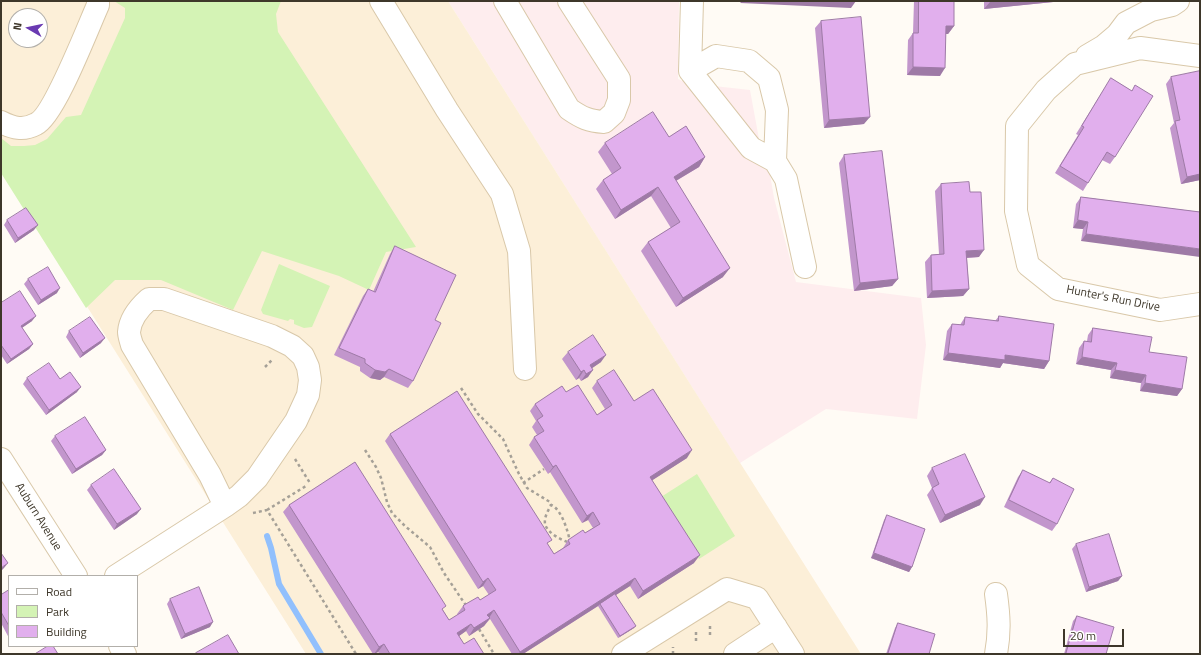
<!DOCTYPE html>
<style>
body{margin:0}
#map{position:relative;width:1201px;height:655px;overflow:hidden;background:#fffbf5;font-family:"Titillium Web",sans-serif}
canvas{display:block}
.frame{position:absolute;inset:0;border:2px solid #3e372a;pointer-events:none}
.legend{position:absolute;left:8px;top:575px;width:130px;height:72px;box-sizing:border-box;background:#fff;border:1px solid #b2afaa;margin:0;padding:5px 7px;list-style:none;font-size:12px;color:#3e372a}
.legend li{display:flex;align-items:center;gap:8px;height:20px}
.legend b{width:20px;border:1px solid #b2afaa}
.north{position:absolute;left:8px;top:8px;width:40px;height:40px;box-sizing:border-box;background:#fff;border:1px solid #b2afaa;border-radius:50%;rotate:279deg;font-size:11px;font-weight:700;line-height:16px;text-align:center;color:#3e372a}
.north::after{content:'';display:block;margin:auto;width:14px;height:18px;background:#6a3ab2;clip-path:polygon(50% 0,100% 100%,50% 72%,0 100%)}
.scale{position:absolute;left:1063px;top:629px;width:61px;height:18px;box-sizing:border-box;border:2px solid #3e372a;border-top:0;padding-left:5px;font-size:12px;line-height:14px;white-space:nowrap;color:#3e372a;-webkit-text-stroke:3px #fff;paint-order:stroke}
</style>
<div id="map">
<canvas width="1201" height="655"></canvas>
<div class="frame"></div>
<ul class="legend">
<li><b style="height:5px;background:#fff"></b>Road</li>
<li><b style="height:11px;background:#d4f3b5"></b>Park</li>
<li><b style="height:11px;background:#e1afed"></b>Building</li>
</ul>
<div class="north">N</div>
<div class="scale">20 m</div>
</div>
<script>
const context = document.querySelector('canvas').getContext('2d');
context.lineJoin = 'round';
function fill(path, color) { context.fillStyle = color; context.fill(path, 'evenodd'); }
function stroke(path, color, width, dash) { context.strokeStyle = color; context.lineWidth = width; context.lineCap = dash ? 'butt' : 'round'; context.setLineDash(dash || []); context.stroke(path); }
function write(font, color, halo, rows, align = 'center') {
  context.font = font + ' "Titillium Web",sans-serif'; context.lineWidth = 3.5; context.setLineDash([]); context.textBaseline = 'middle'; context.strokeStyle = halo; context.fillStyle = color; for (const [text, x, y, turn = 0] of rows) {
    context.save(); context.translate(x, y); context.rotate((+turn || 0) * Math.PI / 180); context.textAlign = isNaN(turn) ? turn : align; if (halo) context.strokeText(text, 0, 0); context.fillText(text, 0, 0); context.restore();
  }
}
fill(new Path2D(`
 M448 1H679L678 79 687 83 750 90 761 150H766L774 198 796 282 921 298 926 345 917 419 826 409 740 463Z`), '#feedee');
fill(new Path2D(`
 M1 1H448L861 654H306L1 170ZM16 16H40V40H16Z`), '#fcefd8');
fill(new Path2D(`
 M114 1H281L276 14 278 32 416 247 386 252 369 290 339 276 262 251 233 310 161 280H115L86 308 1 173V138L11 146H24L35 145 47 139 66 117 81 115 125 18V8Z
 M279 264 330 286 312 327 304 328 294 324V320L290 319 288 321 263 314 261 310Z
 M697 474 735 536 699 559 661 497Z`), '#d4f3b5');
stroke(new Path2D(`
 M267 536 271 548 279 584 321 654`), '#91c0fd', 6);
const minor = new Path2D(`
 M381 1 447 110 502 194 519 251 525 369
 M505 1 569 109C582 118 589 121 604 122L614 113 619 100V79L569 1
 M692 1 690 71 751 148 775 161 786 179 805 267
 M1087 56 1104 46 1117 35 1126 23 1151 10 1172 5 1178 1
 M1200 56 1140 48 1075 64 1046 90 1017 126 1016 211 1028 265 1058 289 1160 310 1200 304
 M690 71 716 56 749 61 769 78 777 110 775 161
 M1 122C13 128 23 131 36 124 54 116 88 27 98 5V1
 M1 459 76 576
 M116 576 225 506 239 496 257 478 296 421 308 395 310 380 308 367 303 356 292 346 272 336 164 299H149C140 307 130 319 129 332 129 336 131 341 132 345L210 475 225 506
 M996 594C999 616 1000 632 996 654
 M120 646 125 654
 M623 654 727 589 757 598 793 654
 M735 654 776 627`);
stroke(minor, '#d9c8a9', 24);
stroke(new Path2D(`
 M265 367 273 359
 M461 388 478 414 503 439 519 474 527 488 550 502 551 505C561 508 569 533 570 543 562 540 548 534 545 524 544 517 548 511 551 505
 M365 450 376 467 381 478 387 502 392 513 405 526 430 547 444 573 467 607
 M295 459 310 483
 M523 483 544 469
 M267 510 306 486
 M253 513 267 510 356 654
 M479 629 494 654
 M696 632V644
 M710 635V624
 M673 654V647`), '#a5a097', 2.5, [3, 3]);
stroke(minor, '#fff', 22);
fill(new Path2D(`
 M914 1H954V26L948 34H946L940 76 907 75 908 40 913 33Z
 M984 1H1063L984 9Z
 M821 21 864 124 824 128 815 28Z
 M1200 71V180L1181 184 1170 128 1174 123 1166 84 1171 77Z
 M1111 78 1132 91 1135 85 1115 157 1110 164 1102 160 1083 191 1055 173 1078 135 1076 134Z
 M669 137 705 157 699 167 676 181 723 277 676 307 641 251 648 242 671 228 651 196 615 219 596 189 603 180 612 174 598 152 605 143Z
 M844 155 898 279 892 286 854 291 839 163Z
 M941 184 970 192 979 257 967 258 969 289 963 296 927 298 925 262 931 255 939 254 935 191Z
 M1081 197 1200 212 1081 241 1083 229 1073 228 1076 204Z
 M7 220 34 230 15 243 4 225Z
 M395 246 435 320 413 381 408 388 384 377 380 380 370 378 360 371V367L334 355 363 296 368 289 373 292 390 254Z
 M28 279 57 293 38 305 24 284Z
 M1 303 32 321 22 328 33 344 29 349 7 364 1 355Z
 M999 316 1049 361 1044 369 1003 363 1000 368 943 360 947 331 952 324 960 325 965 317 995 321Z
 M1093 328 1149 352 1182 389 1177 396 1140 391 1141 383 1110 378 1111 370 1076 364 1079 348 1084 341H1087L1088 335Z
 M69 331 101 343 80 358 66 337Z
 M568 352 601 362 592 368 588 377 581 381 579 378 576 380 562 359Z
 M27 378 60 379 77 392 46 415 23 384Z
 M597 381 634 401 687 458 652 480 694 563 638 599 630 586 616 595 634 628 618 638 598 606 523 654H512L490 619 484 626 469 636 466 631 459 636 464 644 484 654H380L378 652 374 654H373L283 512 289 505 443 610 449 620 458 615 457 614 463 606 480 600 489 595 483 586 478 589 385 441 390 434 548 545 554 554 563 548 568 540 585 533 593 528 588 520 582 523 550 472 548 474 529 445 534 437 537 435 532 427 536 421 530 411 535 404 566 392 597 415 605 409 592 388Z
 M55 436 106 450 102 455 72 474 51 441Z
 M932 468 980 505 940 523 927 495 932 488 927 476Z
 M1023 470 1049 483 1053 478 1057 524 1052 531 1004 507 1018 477Z
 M91 485 137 514 114 530 87 490Z
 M887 515 912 567 909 572 871 558 884 520Z
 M1076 544 1122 576 1118 581 1086 592 1072 549Z
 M9 590V638L1 623V595Z
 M170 599 210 627 181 639 167 604Z
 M1077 616 1106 654H1064L1073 621Z
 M898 623 929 654H886L895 628Z`), '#c296cc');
fill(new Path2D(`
 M742 1H856L851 8 740 3Z
 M995 1H1063L984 9 990 2Z
 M946 26H954L948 34H941Z
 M913 67 945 68 940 76 907 75Z
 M870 117 864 124 824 128 829 120Z
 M705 157 699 167 667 186 674 177Z
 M1200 174V180L1181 184 1187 177Z
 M658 187 651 196 615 219 621 210Z
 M1078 220 1088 222 1083 229 1073 228Z
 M38 225 34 230 15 243 18 238Z
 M1086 234 1200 249V257L1081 241Z
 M984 250 979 257 961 258 966 251Z
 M730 268 723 277 676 307 683 298Z
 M898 279 892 286 854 291 860 283Z
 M60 288 57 293 38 305 41 300Z
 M969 289 963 296 927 298 932 291Z
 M36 316 32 321 17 331 21 326Z
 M105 338 101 343 80 358 83 353Z
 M33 344 29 349 7 364 11 359Z
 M948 353 1005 355 1049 361 1044 369 1003 363 1000 368 943 360Z
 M606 355 601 362 585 373 590 365Z
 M1082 357 1117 363 1111 370 1076 364Z
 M389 369 384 377 380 380 370 378 375 370Z
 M584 370 579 378 576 380 581 372Z
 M593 370 588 377 581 381 586 374Z
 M1115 370 1146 375 1141 383 1110 378Z
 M1145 383 1182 389 1177 396 1140 391Z
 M81 387 77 392 46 415 49 410Z
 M106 450 102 455 72 474 76 469Z
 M692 450 687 458 645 485 650 477Z
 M556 465 550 472 548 474 553 467Z
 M985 497 980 505 940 523 945 515Z
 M141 509 137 514 114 530 117 524Z
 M593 512 588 520 582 523 587 516Z
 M874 553 912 567 909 572 871 558Z
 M700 555 694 563 638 599 643 591Z
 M8 563 4 568 1 571V568Z
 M1122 576 1118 581 1086 592 1089 587Z
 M488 578 483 586 478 589 483 582Z
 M635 578 630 586 600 605V604L598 606 523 654H518L520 652Z
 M494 610 489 618 487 615Z
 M490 618 484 626 469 636 474 628Z
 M213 622 210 627 181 639 185 634Z
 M471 624 466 631 452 641 457 633Z
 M636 626 634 628 618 638 620 636Z
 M384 644 378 652 374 654 379 647Z`), '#9e7aa6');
const building = new Path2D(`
 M919 1H954V26H946L945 68 913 67V33H918Z
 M861 17 870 117 829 120 821 21Z
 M1200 71V174L1187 177 1175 121 1180 120 1171 77Z
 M1111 78 1132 91 1135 85 1153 96 1115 157 1107 152 1088 183 1060 166 1084 127 1082 126Z
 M653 112 669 137 686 126 705 157 674 177 730 268 683 298 648 242 680 222 658 187 621 210 603 180 621 168 605 143Z
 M882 151 898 279 860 283 844 155Z
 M969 182 970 192H981L984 250 966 251 969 289 932 291 931 255 944 254 941 184Z
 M1081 197 1200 212V249L1086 234 1088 222 1078 220Z
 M26 208 38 225 18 238 7 220Z
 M395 246 456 275 435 320 441 323 413 381 389 369 385 372 375 370 365 363V359L339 348 368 289 375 292Z
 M48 267 60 288 41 300 28 279Z
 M20 291 36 316 21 326 33 344 11 359 1 345V308L2 307 1 306V303Z
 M999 316 1054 324 1049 361 1005 355V360L948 353 952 324 964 325 965 317 998 321Z
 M90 317 105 338 83 353 69 331Z
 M1093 328 1152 337 1149 352 1187 357 1182 389 1145 383 1146 375 1115 370 1117 363 1082 357 1084 341 1091 342Z
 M593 335 606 355 590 365 593 370 586 374 584 370 581 372 568 352Z
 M49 363 60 379 70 372 81 387 49 410 27 378Z
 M614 370 634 401 653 389 692 450 650 477 700 555 643 591 635 578 520 652 494 610 487 615 490 618 474 628 471 624 457 633 464 644 474 638 484 654H390L384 644 379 647 289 505 355 462 446 606 442 609 449 620 465 610 463 606 464 605 478 597 480 600 496 590 488 578 483 582 390 434 457 391 552 540 547 543 554 554 570 544 568 540 583 530 585 533 600 524 593 512 587 516 556 465 553 467 534 437 544 431 537 420 543 416 535 404 562 386 566 392 578 385 597 415 612 405 597 381Z
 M85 417 106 450 76 469 55 436Z
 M965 454 985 497 945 515 932 488 939 484 932 468Z
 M114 469 141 509 117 524 91 485Z
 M1023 470 1050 483 1053 478 1074 489 1057 524 1009 500Z
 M887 515 925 529 912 567 874 553Z
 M1109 534 1122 576 1089 587 1076 544Z
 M1 553 8 563 1 568Z
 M199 587 213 622 185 634 170 599Z
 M9 590V626L1 612V595Z
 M615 594 636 626 620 636 600 604Z
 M1077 616 1114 627 1106 654H1066Z
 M898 623 935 634 929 654H888Z
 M228 635 239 654H197L196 653Z
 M48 646H53L58 654H35Z`);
fill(building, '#e1afed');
stroke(building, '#9e7aa6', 1);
write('12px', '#3e372a', '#fff', [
 ["Hunter's Run Drive",1113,299,11],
 ["Auburn Avenue",38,517,58]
]);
</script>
